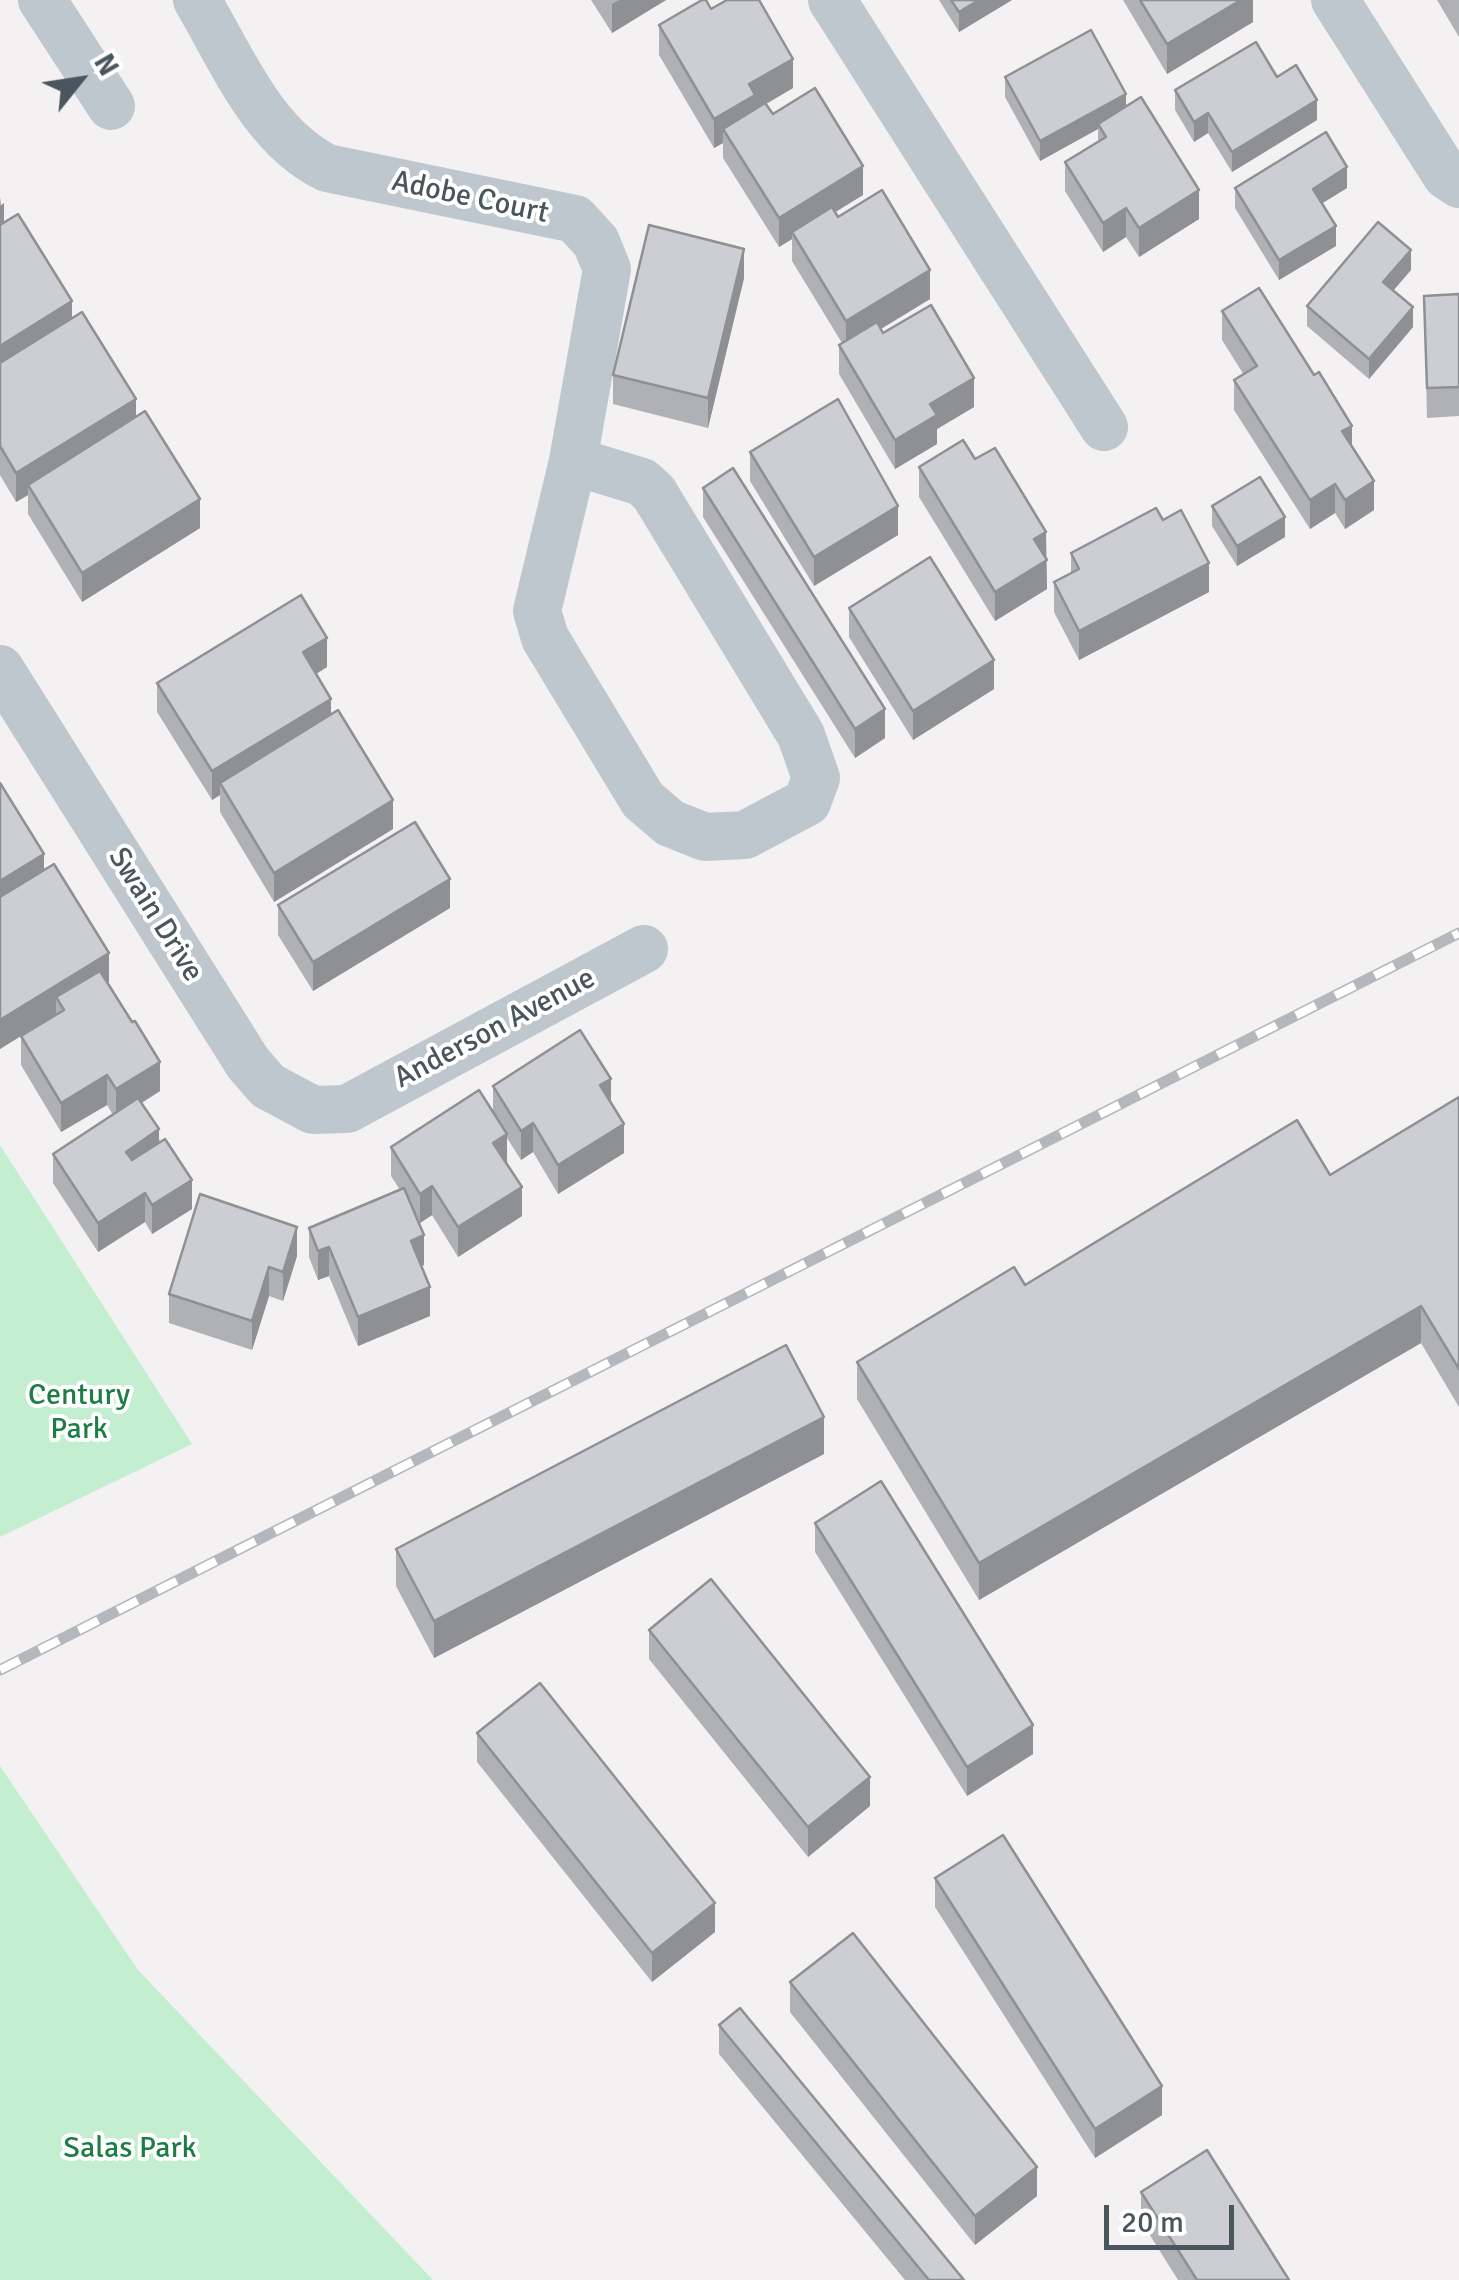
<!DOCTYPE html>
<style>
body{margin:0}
#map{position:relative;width:1459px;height:2280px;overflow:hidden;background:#f3f1f2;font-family:Signika,sans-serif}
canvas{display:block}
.north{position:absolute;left:30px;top:30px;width:100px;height:100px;-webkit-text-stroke:8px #fff;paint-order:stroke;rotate:60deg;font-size:28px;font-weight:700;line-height:40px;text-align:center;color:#4a565e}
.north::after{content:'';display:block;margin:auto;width:35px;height:45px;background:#4a565e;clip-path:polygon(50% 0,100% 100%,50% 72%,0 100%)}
.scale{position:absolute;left:1104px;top:2205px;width:130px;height:45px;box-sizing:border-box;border:5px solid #4a565e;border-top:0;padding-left:12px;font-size:30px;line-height:35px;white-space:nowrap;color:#4a565e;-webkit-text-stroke:8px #fff;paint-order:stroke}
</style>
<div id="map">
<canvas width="1459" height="2280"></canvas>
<div class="north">N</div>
<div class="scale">20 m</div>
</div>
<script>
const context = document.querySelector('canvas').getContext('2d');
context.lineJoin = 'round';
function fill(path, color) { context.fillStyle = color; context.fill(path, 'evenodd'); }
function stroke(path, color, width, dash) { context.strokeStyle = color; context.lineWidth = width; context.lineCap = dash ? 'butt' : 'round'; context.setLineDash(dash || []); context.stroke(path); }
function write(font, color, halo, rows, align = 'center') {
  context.font = font + ' Signika,sans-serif'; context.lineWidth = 8; context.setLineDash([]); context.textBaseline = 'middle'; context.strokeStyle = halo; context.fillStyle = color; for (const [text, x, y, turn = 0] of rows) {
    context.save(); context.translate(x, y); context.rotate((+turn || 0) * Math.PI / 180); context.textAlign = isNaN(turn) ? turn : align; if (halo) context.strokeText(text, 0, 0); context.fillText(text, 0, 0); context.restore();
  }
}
fill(new Path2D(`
 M0 1145 192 1444 0 1537Z
 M0 1766 138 1970 433 2280H0Z`), '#c3eed0');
stroke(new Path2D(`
 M42 0 111 106
 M197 0C232 59 263 137 327 168L575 219 596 242 607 269 573 461
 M832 0 1104 427
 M1335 0 1446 175 1459 184
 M573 461 642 482 654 493 801 735 816 778 807 802 745 835 705 837 670 823 643 800 545 638 537 611Z
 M0 669 248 1063 268 1086 313 1110 347 1109 644 949`), '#bec7cd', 48);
const rail = new Path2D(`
 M0 1670 1459 933`);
stroke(rail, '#b4b7bb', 11);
stroke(rail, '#fff', 8, [22]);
fill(new Path2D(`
 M591 0H666L612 33Z
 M939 0H1012L959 32Z
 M1123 0H1253V22L1167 74Z
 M1437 0H1459V37Z
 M711 9 793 88 766 104 773 114 863 195 835 212 838 217 930 299 881 329 883 333 974 407 937 429V444L895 469 839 374V345L842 343 792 261V239L779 247 723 158V143L714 148 659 55V25Z
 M1005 77 1126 107 1199 219 1139 257 1126 237 1103 252 1065 191V162L1098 142V129L1040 161 1005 97Z
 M1277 77 1317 120 1232 172 1208 133 1194 142 1175 110V90Z
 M1235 188H1347L1322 203 1336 246 1279 280 1235 208Z
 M0 197 4 222 72 318 136 417 200 528 82 602 28 514V495L16 502 0 475Z
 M1411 270 1393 291 1413 327 1369 379 1307 326V306Z
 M744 278 708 428 613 404V375Z
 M1459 294V416L1427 418 1424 296Z
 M1222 311 1352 447 1374 510 1345 529 1335 513 1310 529 1234 410V380L1244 375 1222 340Z
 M750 452 898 535 814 586 750 481Z
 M975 459 1046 558 1047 589 995 621 919 497V467Z
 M703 488 885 738 855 758 703 517Z
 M1212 506 1285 537 1237 566 1212 526Z
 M1163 520 1209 592 1079 660 1054 612V582L1071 573V553Z
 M849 608 994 689 913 740 849 637Z
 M327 667 316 674 331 715 393 829 274 902 220 812V795L212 800 157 712V683Z
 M0 783 44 870 109 982 108 983 160 1091 142 1103 192 1209 152 1234 145 1222 98 1252 53 1183V1154L113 1115 107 1105 61 1132 21 1065V1036L0 1049Z
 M278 905 450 908 313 991 278 935Z
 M493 1086 611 1102 624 1153 558 1194 533 1152 521 1160 507 1138 506 1163 522 1216 458 1257 432 1215 420 1223 414 1213 424 1265 421 1266 430 1316 358 1346 329 1276 318 1280 309 1257V1228L400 1190 391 1176V1147L493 1111Z
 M1459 1097V1407L1421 1343 979 1600 857 1399V1362L1025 1285 1330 1175Z
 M297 1256 283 1301 269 1296 252 1350 169 1323V1294Z
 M824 1454 434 1658 396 1586V1549Z
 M815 1523 1033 1754 967 1796 815 1552Z
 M649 1630 870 1806 808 1857 649 1659Z
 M477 1733 715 1932 652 1982 477 1762Z
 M935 1878 1162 2115 1095 2158 935 1907Z
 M790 1982 1037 2196 975 2245 790 2012Z
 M719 2025 964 2280H905L719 2054Z
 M1141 2192 1289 2280H1178L1141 2221Z`), '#afb1b5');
fill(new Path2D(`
 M619 0H666L612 33V4Z
 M979 0H1012L959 32V12Z
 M1241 0H1253V22L1167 74V44Z
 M793 59V88L723 129V143L714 148V119L749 84Z
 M1126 94V114L1098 124V129L1040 161V141Z
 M1317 100V120L1232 172V152Z
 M1208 113V133L1194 142V122Z
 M863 166V195L795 237 792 232V239L779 247V218Z
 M1347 167V188L1313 209V189Z
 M1199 190V219L1139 257V228Z
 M4 203V233L0 235V206Z
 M1126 208V237L1103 252V223Z
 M1336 226V246L1279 280V260Z
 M744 249V278L708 428V398Z
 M1411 250V270L1383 302V282Z
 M930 270V299L846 350V321Z
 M72 301V331L0 376V346Z
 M1413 307V327L1369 379V359Z
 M974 378V407L937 429V444L895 469V440L930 404Z
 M136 399V428L28 485V495L16 502V473Z
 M1352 426V455L1342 431Z
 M1374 481V510L1345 529V500Z
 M1335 484V513L1310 529V500Z
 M200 499V528L82 602V573Z
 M898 506V535L814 586V557Z
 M1285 517V537L1237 566V546Z
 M1046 532 1047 589 995 621V592L1034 539Z
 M1209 563V592L1079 660V631Z
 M327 638V667L303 682V652Z
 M994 660V689L913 740V711Z
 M331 699V728L220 783V795L212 800V771Z
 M885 709V738L855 758V729Z
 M393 800V829L274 902V873Z
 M44 854V883L0 911V881Z
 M450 879V908L313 991V962Z
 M109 953V982L64 1010 56 997V1014L0 1049V1020Z
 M160 1062V1091L116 1118V1089Z
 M107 1075V1105L61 1132V1103Z
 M611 1079V1108L600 1085Z
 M533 1123V1152L521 1160V1131Z
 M624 1124V1153L558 1194V1165Z
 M159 1129V1159L126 1181V1152Z
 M507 1134V1163L493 1172V1143Z
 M192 1180V1209L152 1234V1205Z
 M432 1186V1215L420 1223V1194Z
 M522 1187V1216L458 1257V1227Z
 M145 1193V1222L98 1252V1223Z
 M297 1227V1256L283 1301V1272Z
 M424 1235V1265L411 1270V1241Z
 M329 1247V1276L318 1280V1251Z
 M269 1267V1296L252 1350V1321Z
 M430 1287V1316L358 1346V1317Z
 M1421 1306V1343L979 1600V1563Z
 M824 1417V1454L434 1658V1621Z
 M1033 1725V1754L967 1796V1767Z
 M870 1777V1806L808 1857V1827Z
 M715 1903V1932L652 1982V1953Z
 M1162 2086V2115L1095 2158V2129Z
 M1037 2167V2196L975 2245V2216Z`), '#8f9094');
const building = new Path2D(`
 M702 0H706L711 9 727 0H759L793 59 749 84 755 95 714 119 659 25Z
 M951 0H979L959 12Z
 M1140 0H1241L1167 44Z
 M1091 30 1126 94 1040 141 1005 77Z
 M1256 42 1277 77 1296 65 1317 100 1232 152 1208 113 1194 122 1175 90Z
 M815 88 863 166 779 218 723 129 765 103 773 114Z
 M1141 97 1199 190 1139 228 1126 208 1103 223 1065 162 1106 137 1098 124Z
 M1326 132 1347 167 1313 189 1336 226 1279 260 1235 188Z
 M882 190 930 270 846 321 792 232 832 207 838 217Z
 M18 214 72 301 0 346V225Z
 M1378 222 1411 250 1383 282 1413 307 1369 359 1307 306Z
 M649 225 744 249 708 398 613 375Z
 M1259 288 1314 375 1319 372 1352 426 1342 431 1374 481 1345 500 1335 484 1310 500 1234 380 1257 366 1222 311Z
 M1459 294V387L1427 388 1424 296Z
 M931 305 974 378 930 404 937 415 895 440 839 345 877 322 883 333Z
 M82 312 136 399 16 473 0 446V363Z
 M838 399 898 506 814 557 750 452Z
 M145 411 200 499 82 573 28 485Z
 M963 440 975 459 995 448 1046 532 1034 539 1047 560 995 592 919 467Z
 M733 468 885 709 855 729 703 488Z
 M1260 477 1285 517 1237 546 1212 506Z
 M1156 508 1163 520 1181 510 1209 563 1079 631 1054 582 1079 569 1071 553Z
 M930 557 994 660 913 711 849 608Z
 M301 595 327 638 303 652 331 699 212 771 157 683Z
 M338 710 393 800 274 873 220 783Z
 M0 783 44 854 0 881Z
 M415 822 450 879 313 962 278 905Z
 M54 864 109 953 0 1020V897Z
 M100 971 132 1022 135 1021 160 1062 116 1089 107 1075 61 1103 21 1036 64 1010 56 997Z
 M580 1030 611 1079 600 1085 624 1124 558 1165 533 1123 521 1131 493 1086Z
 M479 1090 507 1134 493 1143 522 1187 458 1227 432 1186 420 1194 391 1147Z
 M1459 1097V1369L1421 1306 979 1563 857 1362 1014 1267 1025 1285 1297 1120 1330 1175Z
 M138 1098 159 1129 126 1152 132 1160 165 1139 192 1180 152 1205 145 1193 98 1223 53 1154Z
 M404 1188 424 1235 411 1241 430 1287 358 1317 329 1247 318 1251 309 1228Z
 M200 1194 297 1227 283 1272 269 1267 252 1321 169 1294Z
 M786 1345 824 1417 434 1621 396 1549Z
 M881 1481 1033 1725 967 1767 815 1523Z
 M711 1579 870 1777 808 1827 649 1630Z
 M540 1683 715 1903 652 1953 477 1733Z
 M1003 1835 1162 2086 1095 2129 935 1878Z
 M853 1933 1037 2167 975 2216 790 1982Z
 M740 2008 964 2280H929L719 2025Z
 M1207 2150 1289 2280H1197L1141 2192Z`);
fill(building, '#ccced3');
stroke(building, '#8f9094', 2.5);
write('30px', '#4a565e', '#fff', [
 ["Adobe Court",470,198,12],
 ["Swain Drive",155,915,58],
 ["Anderson Avenue",495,1029,-28]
]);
write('30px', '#1d7d45', '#fff', [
 ["Century",79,1396],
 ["Park",79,1430],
 ["Salas Park",130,2149]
]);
</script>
